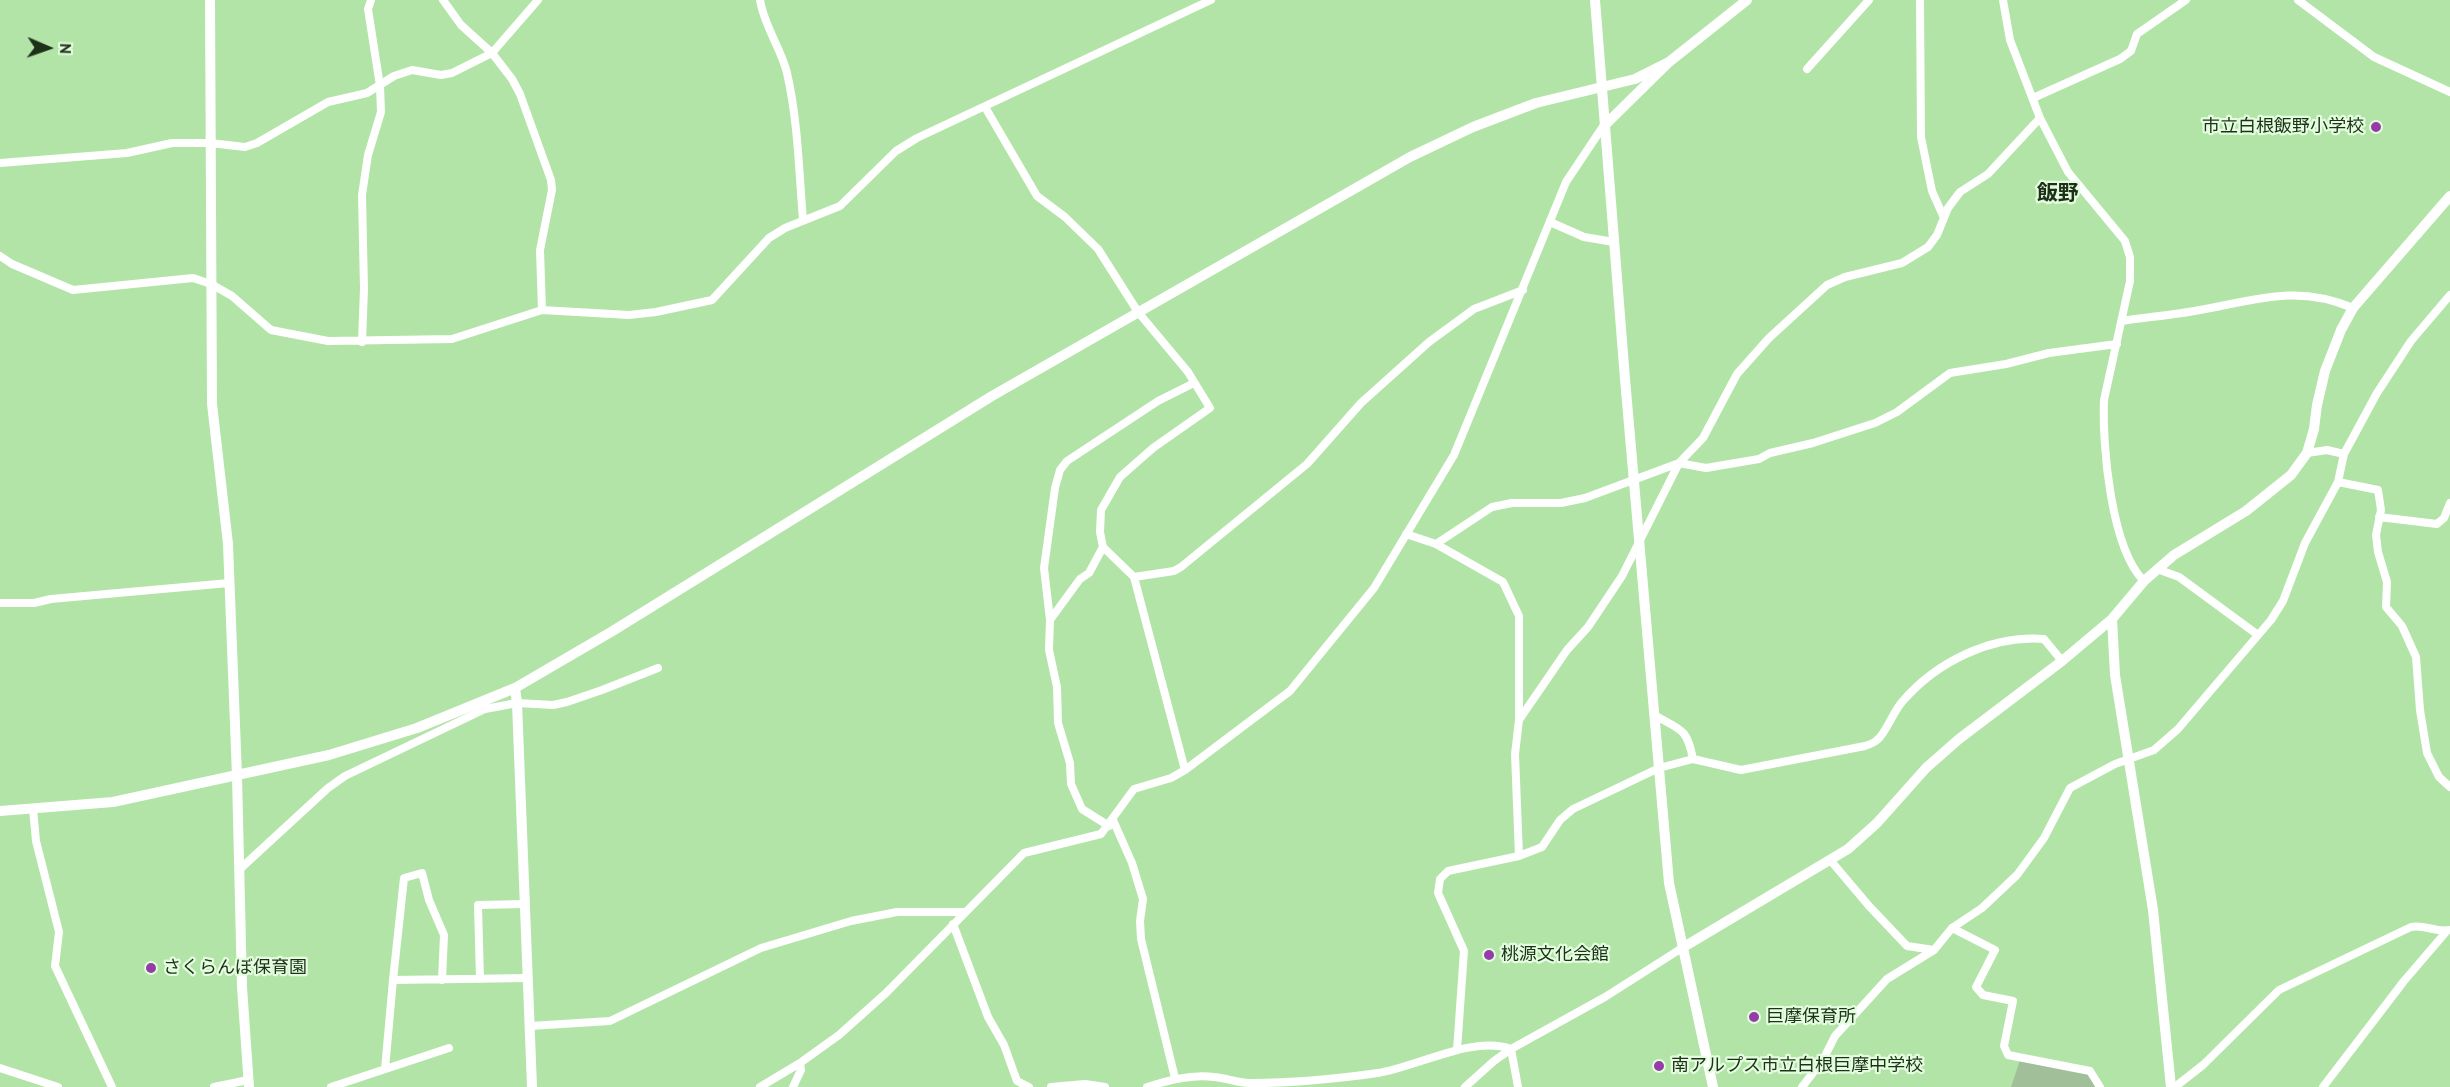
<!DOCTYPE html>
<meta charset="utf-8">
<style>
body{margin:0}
#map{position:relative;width:2450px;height:1087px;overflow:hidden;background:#b1e4a6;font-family:"PT Sans",sans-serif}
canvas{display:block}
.north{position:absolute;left:18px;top:18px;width:60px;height:60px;-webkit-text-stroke:4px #e3fdde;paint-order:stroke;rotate:92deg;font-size:16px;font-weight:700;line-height:24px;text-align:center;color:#1d3119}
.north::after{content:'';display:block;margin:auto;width:21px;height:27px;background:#1d3119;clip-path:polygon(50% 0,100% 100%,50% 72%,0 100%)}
</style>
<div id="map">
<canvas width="2450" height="1087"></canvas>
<div class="north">N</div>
</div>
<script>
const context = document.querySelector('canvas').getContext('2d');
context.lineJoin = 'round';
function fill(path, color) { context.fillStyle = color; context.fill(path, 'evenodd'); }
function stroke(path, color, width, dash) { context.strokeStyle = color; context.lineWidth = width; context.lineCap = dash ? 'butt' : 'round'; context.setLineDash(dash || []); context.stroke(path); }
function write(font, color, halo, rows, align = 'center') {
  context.font = font + ' "PT Sans","Noto Sans JP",sans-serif'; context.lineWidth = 4.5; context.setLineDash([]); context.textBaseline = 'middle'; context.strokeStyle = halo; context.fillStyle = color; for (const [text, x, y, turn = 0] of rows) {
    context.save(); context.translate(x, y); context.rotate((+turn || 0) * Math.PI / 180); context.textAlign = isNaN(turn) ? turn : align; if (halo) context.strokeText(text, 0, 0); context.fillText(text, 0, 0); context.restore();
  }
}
fill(new Path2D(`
 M2021 1057 2090 1071 2100 1087H2011Z`), '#a1c09a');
stroke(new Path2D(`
 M443 0 461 25 492 53 512 79 520 94 551 180 552 190 540 250 542 310
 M760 0C764 26 781 48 787 73 798 121 799 172 803 220
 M1920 0 1921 137 1932 191 1944 218
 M2003 0 2010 40 2040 118 2068 172 2125 241 2130 257V281L2104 400C2102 445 2111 549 2144 581
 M2298 0 2374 57 2450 92
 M1807 69 1869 0
 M2033 98 2120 59 2131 51 2137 34 2186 0
 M985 107 1037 196 1065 217 1098 249 1138 312 1188 372 1210 408 1153 448 1120 477 1101 510 1100 532 1103 547 1089 573 1080 579 1050 620 1049 650 1057 687 1058 723 1070 763 1071 784 1082 809 1109 826
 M0 163 127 153 172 143H210L245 147 257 143 328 102 367 93 394 76 412 70 441 75 452 73 492 53 538 0
 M1550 222 1584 237 1614 242
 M0 256 12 264 73 290 193 278 211 284 232 296 271 330 328 341 452 339 542 310 629 315 656 312 712 300 769 238 785 228 840 206 896 151 917 138 1211 0
 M2122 321C2148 317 2174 315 2200 310 2256 300 2297 284 2353 308
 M362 342 364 289 362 195 368 155 381 112 380 86 368 9 371 0
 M2307 453 2327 450 2344 454
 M2338 482 2378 490 2381 510 2376 535 2378 552 2387 582 2386 607 2402 626 2416 657 2420 710 2427 753 2439 777 2450 787
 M2379 517 2437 524 2444 518 2450 503
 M1406 534 1436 544 1503 582 1519 616V720
 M1436 544 1492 507 1512 503H1561L1585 498 1679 463 1706 468 1759 459 1770 453 1813 443 1875 423 1897 412 1950 373 2006 364 2049 353 2117 344
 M1103 547 1134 577 1185 770
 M2157 569 2179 577 2258 635
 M1134 577 1174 571 1181 567 1307 464 1361 403 1429 342 1474 309 1523 290
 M0 603H34L51 599 229 583
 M1050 620 1044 568 1055 488 1060 470 1067 461 1158 401 1194 383
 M1654 715C1681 730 1687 728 1693 759
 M33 809 36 841 59 932 55 966 112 1087
 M1113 820 1132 863 1143 899 1140 921 1141 939 1175 1078
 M1519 856 1515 754 1519 720 1567 650 1588 627 1622 576 1679 463 1703 438 1737 374 1769 338 1827 285 1845 277 1902 263 1928 247 1937 235 1948 208 1960 192 1988 174 2040 118
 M1831 861 1869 906 1907 946 1934 950
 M240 869 328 788 345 776 485 709 517 703 553 705 567 702 602 690 658 668
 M953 924 988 1017 1004 1045 1017 1081 1029 1087
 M1952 928 1995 950 1976 987 1983 995 2013 1001 2004 1046 2008 1055 2090 1071 2100 1087
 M480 979 478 905 525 904
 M393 980 404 878 422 873 429 900 444 935 442 980
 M530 1026 610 1021 761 948 851 921 897 912H965
 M1511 1049 1518 1087
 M1457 1050 1464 951 1438 893 1440 879 1448 871 1519 856 1542 847 1560 820 1573 809 1659 768 1693 759 1741 770 1865 746C1868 745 1874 743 1877 740 1886 733 1893 712 1902 702 1936 662 1991 635 2044 639L2062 661
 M0 1068 58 1087
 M385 1069 393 980 528 978
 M214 1087 248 1080
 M331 1087 449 1048
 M760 1087 800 1063 839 1035 886 993 1024 853 1101 834 1134 789 1171 778 1185 770 1290 691 1374 588 1454 455 1566 182 1604 125
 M793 1087 801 1070 800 1063
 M1051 1087 1085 1084 1105 1087
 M1147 1087C1168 1080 1192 1074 1214 1077 1226 1078 1238 1083 1250 1083 1293 1083 1336 1079 1378 1073 1417 1067 1473 1035 1511 1049
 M1465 1087 1494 1061 1511 1049 1605 997 1682 948
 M1802 1087 1823 1060 1835 1036 1887 979 1934 950 1952 928 1982 908 2017 875 2044 838 2070 788 2115 764 2154 750 2178 729 2271 620 2283 601 2305 543 2338 482 2344 454 2377 393 2411 341 2450 295
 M2175 1087 2203 1065 2279 990 2411 927C2425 924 2436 933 2450 930
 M2323 1087 2404 981 2446 932`), '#fff', 8);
stroke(new Path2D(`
 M210 0 212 404 228 544 237 776 242 987 249 1087
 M1595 0 1625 379 1669 883 1713 1087
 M1605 125 1669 62 1747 0
 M2112 619 2115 675 2153 910 2171 1087
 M515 688 517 703 532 1087
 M0 811 113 802 329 755 417 728 515 688 611 632 992 396 1410 157 1473 127 1536 103 1635 79 1669 62
 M1682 948 1848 849 1877 823 1926 768 1959 739 2062 661 2112 619 2144 581 2174 555 2246 511 2291 475 2307 453 2314 429 2317 405 2325 371 2341 330 2353 308 2450 196`), '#fff', 10);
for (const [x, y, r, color] of [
 [2376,127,6,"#953ca8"],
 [1489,955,6,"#953ca8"],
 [151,968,6,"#953ca8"],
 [1754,1017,6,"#953ca8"],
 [1659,1066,6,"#953ca8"]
]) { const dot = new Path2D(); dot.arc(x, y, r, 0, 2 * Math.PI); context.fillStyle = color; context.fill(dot); stroke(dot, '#e3fdde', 2); }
write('18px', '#1d3119', '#e3fdde', [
 ["市立白根飯野小学校",2364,127,"right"],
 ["桃源文化会館",1501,955],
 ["さくらんぼ保育園",163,968],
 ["巨摩保育所",1766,1017],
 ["南アルプス市立白根巨摩中学校",1671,1066]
], 'left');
write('bold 21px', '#1d3119', '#e3fdde', [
 ["飯野",2058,194]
]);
</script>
